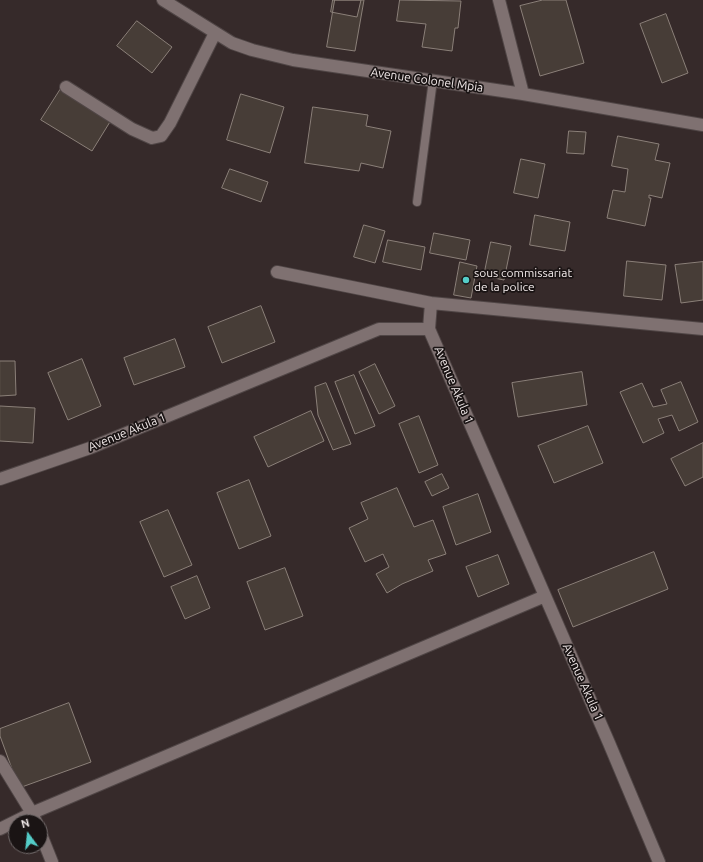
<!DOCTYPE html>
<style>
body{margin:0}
#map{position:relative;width:703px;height:862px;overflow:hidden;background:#362a2a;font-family:Ubuntu,sans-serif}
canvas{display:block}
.north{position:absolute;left:8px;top:814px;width:40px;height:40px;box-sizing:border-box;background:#1a1414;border:1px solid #706969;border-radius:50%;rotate:345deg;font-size:11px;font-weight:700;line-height:16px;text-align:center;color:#f1e9e9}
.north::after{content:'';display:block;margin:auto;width:14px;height:18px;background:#54cdc8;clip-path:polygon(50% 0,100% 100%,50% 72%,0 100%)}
</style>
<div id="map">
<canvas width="703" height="862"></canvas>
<div class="north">N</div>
</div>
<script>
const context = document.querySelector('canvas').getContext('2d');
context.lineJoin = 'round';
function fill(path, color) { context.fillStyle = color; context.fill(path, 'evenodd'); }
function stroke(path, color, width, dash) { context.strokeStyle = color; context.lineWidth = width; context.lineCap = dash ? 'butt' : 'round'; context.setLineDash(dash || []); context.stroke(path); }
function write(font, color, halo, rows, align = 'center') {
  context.font = font + ' Ubuntu,sans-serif'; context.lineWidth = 3.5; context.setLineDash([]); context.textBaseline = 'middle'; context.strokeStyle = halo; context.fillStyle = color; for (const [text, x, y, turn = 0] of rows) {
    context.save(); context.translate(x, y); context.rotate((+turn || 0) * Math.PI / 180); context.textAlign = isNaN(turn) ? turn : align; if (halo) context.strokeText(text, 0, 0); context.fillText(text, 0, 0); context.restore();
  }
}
const building = new Path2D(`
 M333 0H361L357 17 331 12Z
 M335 0H364L355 51 327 47Z
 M400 0 461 1 458 28H455L452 51 422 47 426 24 397 21Z
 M543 0H566L584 63 540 76 520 6Z
 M666 14 688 73 662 83 640 24Z
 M137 21 172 47 152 73 117 46Z
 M62 87 113 117 92 151 41 120Z
 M241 94 284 107 270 153 227 140Z
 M313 107 368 115 366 126 391 131 383 168 361 163 359 171 305 163Z
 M569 131 586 132 584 154 567 153Z
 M618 136 659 144 655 160 670 163 662 198 649 195V198H651L645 226 607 218 613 190 625 192 628 169 612 166Z
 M521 159 545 164 538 198 514 193Z
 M230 169 268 182 261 202 222 188Z
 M535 215 570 222 565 251 530 245Z
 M364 225 385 231 375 263 354 257Z
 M434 233 470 240 466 260 430 253Z
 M388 240 425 247 421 270 383 262Z
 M491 242 511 246 504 280 484 276Z
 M627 261 666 265 662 300 624 296Z
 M460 262 477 266 471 298 454 295Z
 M703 262V300L681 303 675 265Z
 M261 306 275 342 222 363 208 327Z
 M175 339 185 367 134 385 124 358Z
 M82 359 101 406 68 420 48 373Z
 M0 361H15L16 395 0 396Z
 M375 364 395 406 379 414 359 372Z
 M582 372 587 405 518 417 512 383Z
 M354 375 375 426 355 434 335 382Z
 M681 382 698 422 679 431 672 415 658 419 664 433 643 443 620 392 642 383 653 407 667 404 661 390Z
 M326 383 351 444 333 450 318 415 315 387Z
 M0 406 35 408 33 443 0 441Z
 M311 411 324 441 268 467 254 437Z
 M419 416 438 465 419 473 399 424Z
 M588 426 603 463 554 483 538 446Z
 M703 443V477L685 486 671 459Z
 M442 474 449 488 432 496 425 482Z
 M249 480 271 536 239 549 217 493Z
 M397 488 414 527 433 520 446 554 428 560 433 571 402 584 387 593 376 574 389 567 383 554 365 562 349 528 368 519 361 503Z
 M478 494 491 532 456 545 443 507Z
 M168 510 192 565 164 577 140 522Z
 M654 552 668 589 573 627 558 590Z
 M498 555 509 584 478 597 466 567Z
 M285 568 303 616 265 630 247 582Z
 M197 576 210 608 185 619 171 587Z
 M69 703 91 762 19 788 0 736V729Z`);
fill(building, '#473d37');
stroke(building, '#8b8079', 1);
const lane = new Path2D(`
 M417 202 433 80`);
const street = new Path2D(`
 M163 0 232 43 252 50 293 60 523 94 703 125
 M499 0 523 94
 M66 87 132 129 152 138 161 136 170 123 215 33
 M277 272 431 303 703 329
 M429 329 431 303
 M0 479 90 448 379 329H429L609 743 659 862
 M0 761 32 813 36 822
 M0 829 32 813 545 596
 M40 832 52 862`);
stroke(lane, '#504646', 10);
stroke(street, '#504646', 14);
stroke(lane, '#7f7171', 8);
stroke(street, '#7f7171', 12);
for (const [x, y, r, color] of [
 [466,280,4,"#54cdc8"]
]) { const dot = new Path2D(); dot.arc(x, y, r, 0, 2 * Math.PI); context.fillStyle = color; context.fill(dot); stroke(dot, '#1a1414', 1.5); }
write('12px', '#f1e9e9', '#1a1414', [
 ["Avenue Colonel Mpia",427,80,8],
 ["Avenue Akula 1",454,385,67],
 ["Avenue Akula 1",127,432,-22],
 ["Avenue Akula 1",583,682,66]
]);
write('12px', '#f1e9e9', '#1a1414', [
 ["sous commissariat",474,273],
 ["de la police",474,287]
], 'left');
</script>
